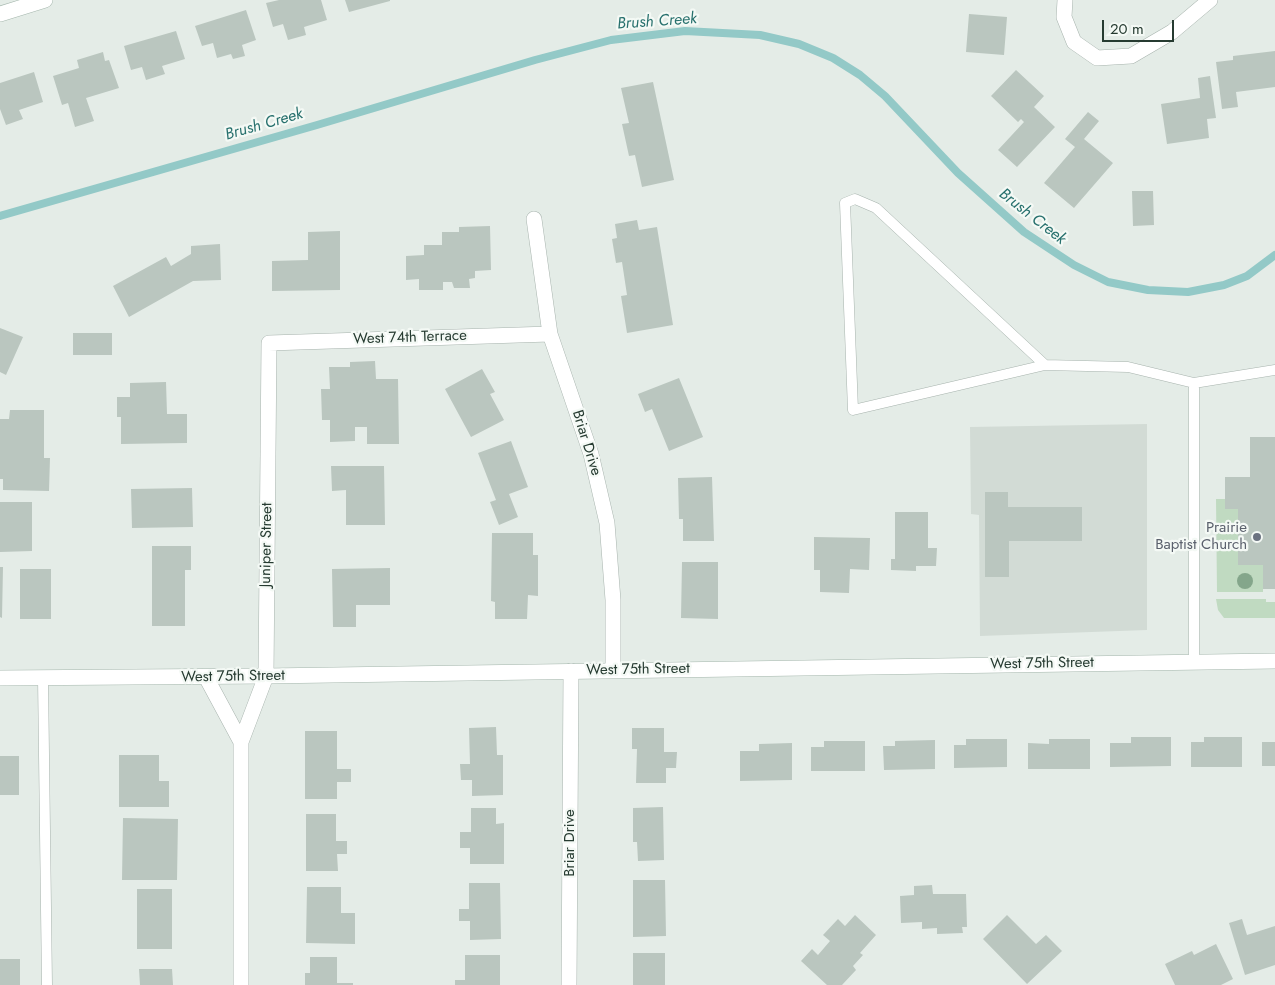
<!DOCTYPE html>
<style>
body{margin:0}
#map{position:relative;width:1275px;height:985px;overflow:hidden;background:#e4ece7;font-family:Jost,sans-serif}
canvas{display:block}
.scale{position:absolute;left:1102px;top:20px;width:72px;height:22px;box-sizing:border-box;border:2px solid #263b31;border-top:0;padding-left:6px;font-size:15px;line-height:18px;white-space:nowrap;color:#263b31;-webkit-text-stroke:4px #f4f9f5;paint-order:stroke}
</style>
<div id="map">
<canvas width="1275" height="985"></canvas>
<div class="scale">20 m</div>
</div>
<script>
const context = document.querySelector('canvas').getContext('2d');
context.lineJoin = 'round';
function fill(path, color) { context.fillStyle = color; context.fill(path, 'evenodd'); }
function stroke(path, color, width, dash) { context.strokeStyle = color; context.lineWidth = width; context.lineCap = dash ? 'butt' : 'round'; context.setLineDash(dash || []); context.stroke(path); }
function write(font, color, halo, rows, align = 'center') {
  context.font = font + ' Jost,sans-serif'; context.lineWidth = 4.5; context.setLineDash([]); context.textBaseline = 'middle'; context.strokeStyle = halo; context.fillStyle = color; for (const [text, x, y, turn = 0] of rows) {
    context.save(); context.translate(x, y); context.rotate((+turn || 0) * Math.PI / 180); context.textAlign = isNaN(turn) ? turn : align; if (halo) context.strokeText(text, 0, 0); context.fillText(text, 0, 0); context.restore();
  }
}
fill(new Path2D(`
 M1147 424V630L980 636 979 515 971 514 970 427Z`), '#d2dbd5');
fill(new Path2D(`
 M1216 499H1225L1238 509V565H1263V592H1217Z
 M1216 599H1266V602H1275V618H1224L1218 610Z`), '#c0dac1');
stroke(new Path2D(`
 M0 216 317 125 535 60 611 40 685 31 760 35 799 44 833 58 860 75 885 96 958 173 1024 232 1074 265 1108 282 1148 290 1188 292 1224 285 1247 276 1275 255`), '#93c9c7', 8);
fill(new Path2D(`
 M279 0H321L327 20 304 27 306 35 288 40 283 24 273 27 266 3Z
 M345 0H390V1L349 12Z
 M246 10 256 40 242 45 245 56 233 59 231 54 217 58 213 43 202 46 195 26Z
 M969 14 1007 17 1004 55 966 52Z
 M176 31 185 59 162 66 165 74 146 80 142 67 131 70 124 46Z
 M1275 51V87L1236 92 1238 107 1222 109 1216 62 1233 60V56Z
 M103 52 105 61 109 60 119 88 86 98 94 121 75 127 68 103 62 105 53 76 79 68 77 60Z
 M1016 70 1044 96 1034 107 1055 127 1017 167 998 150 1024 122 1021 119 1018 122 991 96Z
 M34 72 43 102 19 110 23 119 6 125 0 109V83Z
 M1210 76 1216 118 1207 119 1209 138 1167 144 1161 104 1200 98 1198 78Z
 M653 82 674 180 642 187 635 155 629 156 622 124 629 123 621 88Z
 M1088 112 1099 121 1084 139 1113 163 1074 208 1044 183 1075 147 1065 139Z
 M1132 191H1153L1154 225 1133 226Z
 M637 220 639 230 657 227 673 325 627 333 621 296 627 295 622 262 616 263 612 239 617 238 615 224Z
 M490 226 491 270 475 271V278L469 279 470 288H454L452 282H443V290H419V279L406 280V256L424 255V245H442V232H459V227Z
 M340 231V290L272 291V261L308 260V232Z
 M220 244 221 280 193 281 129 317 113 286 166 257 171 266 191 254V246Z
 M0 328 23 337 6 375 0 372Z
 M73 333H112V355H73Z
 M375 361 376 379H398L399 444H367V427H355V441L330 442V420H322L321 389H330L329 367H350V362Z
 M482 369 495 392 490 394 504 420 471 437 445 389Z
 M679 378 703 437 669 451 652 409 645 412 638 394Z
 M166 382 167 414H187V443L121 444V417H117V397H130V383Z
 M10 410H44V458H50L49 491 3 490V479H0V419H9Z
 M1250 437H1275V589H1263V565H1238V509H1225V477H1250Z
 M511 441 528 487 509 494 518 517 499 525 490 502 496 500 478 453Z
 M331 466H384L385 525H346V490L332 491Z
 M712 477 714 541H683V519H679L678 478Z
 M192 488 193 527 132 528 131 489Z
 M985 492H1008V507H1082V541H1009V577H985Z
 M0 502H32V551L0 552Z
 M895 512H928V548H937L936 566H916V571L891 570V559H895Z
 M492 533H533V555H538V596L528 595 527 619H495V602L491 601Z
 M814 537 870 538 869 570 850 569 849 593 820 592V570H814Z
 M152 546H191V570H185V626H152Z
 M682 562H718V619L681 618Z
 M0 567H3L2 618 0 617Z
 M390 568V605H356V627H333L332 569Z
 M20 569H51V619H20Z
 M496 727 497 755H503V795L472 796V780H461L460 764H470L469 728Z
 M632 728H664V752H677L676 768H666V783H636L637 749H632Z
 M305 731H337V769H351V782H337V799H305Z
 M1131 737H1171V766L1110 767V743H1131Z
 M1204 737H1242V767H1191V742H1204Z
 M966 739H1007V767L954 768V745H966Z
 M1049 739H1090V769H1028V743L1049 744Z
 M935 740V769L884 770 883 746H895V741Z
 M824 741H865V771H811V747H824Z
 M1262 742H1275V766H1262Z
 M792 743V780L740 781V751H759V744Z
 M119 755H159V781H169V807H119Z
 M0 756H19V795H0Z
 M663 807 664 860 638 861 637 842H633V808Z
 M471 808H496V824L504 823V864H470V848H460V832H471Z
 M306 814H336V841H347V854H337L338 871H306Z
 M123 818 178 819 177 880H122Z
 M633 880H665L666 936 633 937Z
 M469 883H500L501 939 470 940V921H459V909H469Z
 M932 885 933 894H966L967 927H962L963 933 937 934V928L922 929V922L901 923 900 896 914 895V886Z
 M307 887H341V913H355V944L306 943Z
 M137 889H172V949H137Z
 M855 915 876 935 860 953 863 955 853 966 856 970 842 985H827L801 961 812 949 818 955 830 941 823 935 838 919 845 926Z
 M1007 915 1036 944 1046 935 1062 951 1027 984 983 939Z
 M1242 919 1247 935 1275 926V965L1245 975 1229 923Z
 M1216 944 1233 979 1221 985H1175L1165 964 1192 951 1194 955Z
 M633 953H665V985H633Z
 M465 955H500V985H455V980H465Z
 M310 957H337V983H353V985H305V973H310Z
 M0 959H20V985H0Z
 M139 969H172L173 985H140Z`), '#bac6bf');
const lane = new Path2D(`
 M1045 365 876 208 855 199 845 203 853 410 1045 365 1128 367 1194 383 1275 370
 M1194 383V662
 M43 678 47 985`);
const street = new Path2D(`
 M1065 0 1064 17 1074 42 1097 58 1131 56 1172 32 1210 0
 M534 219 550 334 591 454 607 523 613 600V670
 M206 677 241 742
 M241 985V742L266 676 269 343 550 334
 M569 985 571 671`);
const secondary = new Path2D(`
 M0 14 45 0
 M0 678 266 676 1275 661`);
stroke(lane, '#a7b3ad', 11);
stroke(street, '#a7b3ad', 16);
stroke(secondary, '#a4b6ac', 16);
stroke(lane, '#fff', 10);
stroke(street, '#fff', 15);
stroke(secondary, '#fff', 15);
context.fillStyle = '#84a68b';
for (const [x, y] of [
 [1245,581]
]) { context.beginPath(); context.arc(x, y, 8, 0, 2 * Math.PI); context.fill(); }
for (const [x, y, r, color] of [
 [1257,537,5,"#6b7280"]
]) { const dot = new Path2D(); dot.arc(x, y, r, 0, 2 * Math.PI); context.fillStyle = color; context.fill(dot); stroke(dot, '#f4f9f5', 2); }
write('15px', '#263b31', '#f4f9f5', [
 ["West 74th Terrace",410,338,-2],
 ["Briar Drive",586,443,73],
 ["Juniper Street",267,545,-89],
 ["West 75th Street",1042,664,-1],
 ["West 75th Street",638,670,-1],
 ["West 75th Street",233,677,-1],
 ["Briar Drive",570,843,-90]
]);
write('15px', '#5b616d', '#f4f9f5', [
 ["Prairie",1247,528],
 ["Baptist Church",1247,545]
], 'right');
write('italic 16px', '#27706d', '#f4f9f5', [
 ["Brush Creek",657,22,-4],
 ["Brush Creek",264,125,-16],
 ["Brush Creek",1032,217,38]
]);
</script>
